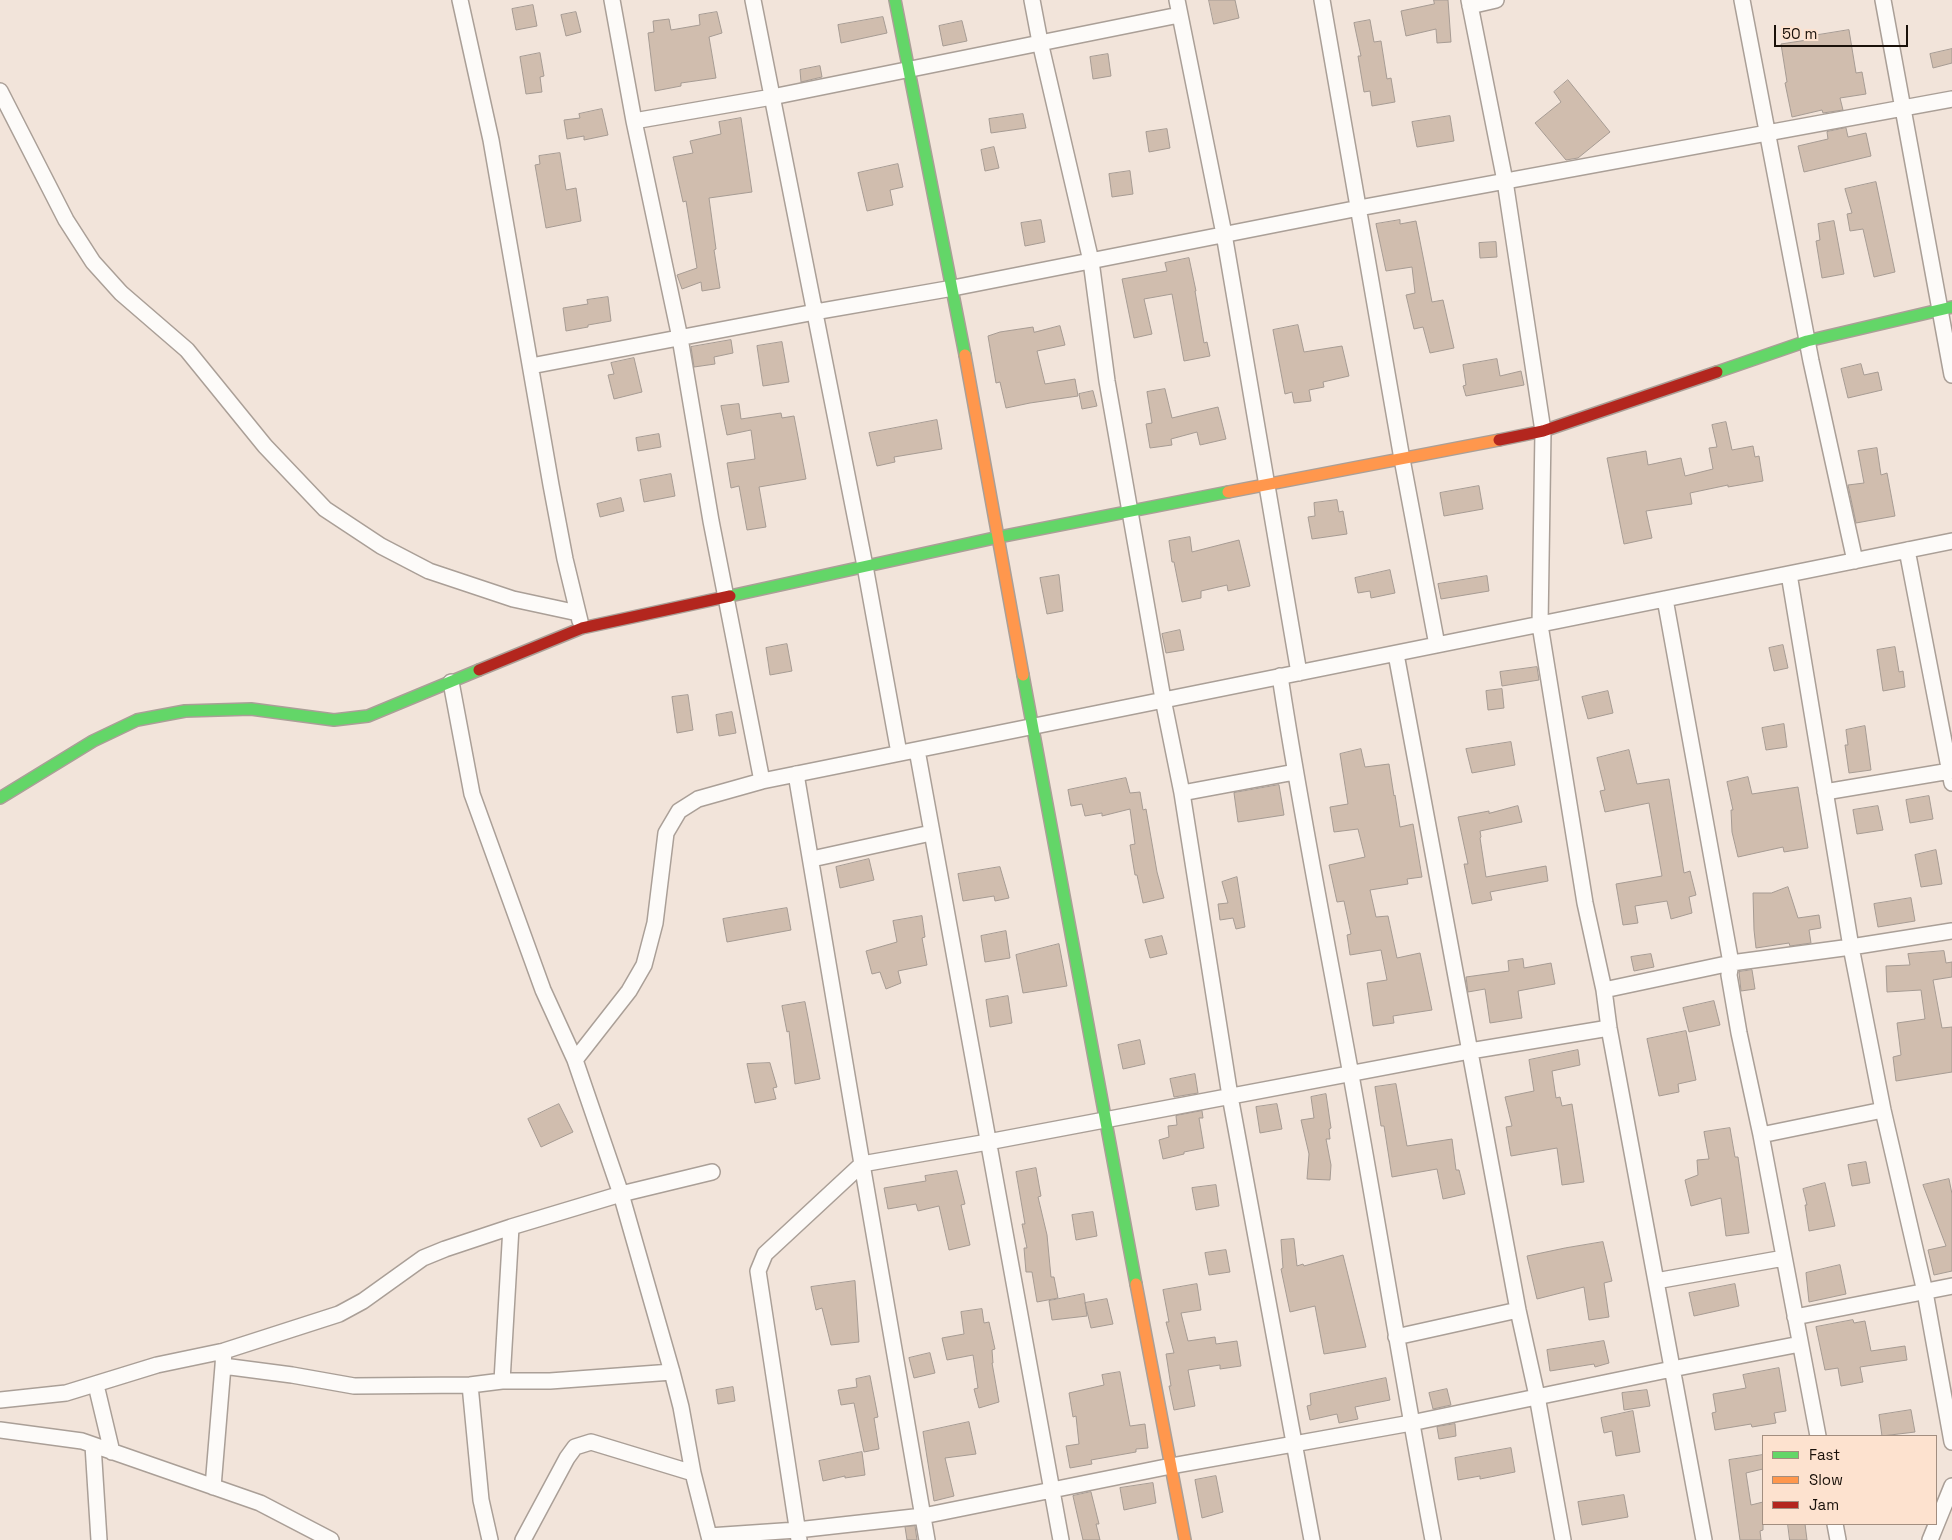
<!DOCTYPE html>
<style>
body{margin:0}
#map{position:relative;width:1952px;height:1540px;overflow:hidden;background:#f2e4da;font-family:"Space Grotesk",sans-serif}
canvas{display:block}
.legend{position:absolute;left:1762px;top:1435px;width:175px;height:90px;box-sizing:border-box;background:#fde2cf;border:1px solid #a28e80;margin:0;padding:6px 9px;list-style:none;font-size:15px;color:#1a110a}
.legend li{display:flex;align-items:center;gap:10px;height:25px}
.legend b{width:25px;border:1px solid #a28e80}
.scale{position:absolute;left:1774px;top:25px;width:134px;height:22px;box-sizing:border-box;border:2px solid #1a110a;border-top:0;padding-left:6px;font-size:15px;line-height:18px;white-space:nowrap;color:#1a110a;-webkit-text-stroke:4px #fde2cf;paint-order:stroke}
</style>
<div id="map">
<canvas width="1952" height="1540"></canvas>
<ul class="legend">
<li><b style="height:6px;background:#63d668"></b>Fast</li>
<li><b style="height:6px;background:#ff974d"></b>Slow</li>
<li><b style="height:6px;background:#b3261e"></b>Jam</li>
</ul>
<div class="scale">50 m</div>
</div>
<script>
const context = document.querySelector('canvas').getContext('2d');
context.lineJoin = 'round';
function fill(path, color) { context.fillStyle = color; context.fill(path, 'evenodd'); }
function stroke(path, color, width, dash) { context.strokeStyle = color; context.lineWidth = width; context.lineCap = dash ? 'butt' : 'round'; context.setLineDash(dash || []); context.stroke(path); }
const building = new Path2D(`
 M1209 0H1235L1239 18 1214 24Z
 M1434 0H1448L1451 42 1437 43 1436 29 1406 36 1401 11 1434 4Z
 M533 5 537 26 516 30 512 9Z
 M576 12 581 32 566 36 561 15Z
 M717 12 722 33 709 37 716 78 681 83V86L655 91 648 33 654 32 653 21 669 19 671 30 700 25 699 15Z
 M883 17 887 33 841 43 838 25Z
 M1370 20 1374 42 1381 41 1387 79 1391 78 1395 102 1372 106 1370 91 1364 92 1358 56H1361L1354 23Z
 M962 21 967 41 943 46 939 26Z
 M1849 30 1856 73 1862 72 1866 94 1840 98 1843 110 1823 113 1822 110 1792 117 1785 83 1787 82 1781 44 1807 40 1806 37Z
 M1952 49V63L1933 68 1930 54Z
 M540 53 544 76 540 77 542 92 526 94 520 57Z
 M1108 54 1111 76 1093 79 1090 57Z
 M820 66 822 77 801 82 800 70Z
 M1568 80 1610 132 1578 158 1566 160 1535 123 1561 102 1554 92Z
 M602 109 608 135 584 140V136L567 139 564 120 580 118 579 114Z
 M1023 114 1026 128 991 133 989 119Z
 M1450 116 1454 141 1417 147 1412 122Z
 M741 118 752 192 709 198 716 249 714 250 720 288 702 291 701 282 682 289 677 275 697 268 686 201 683 202 673 157 693 153 690 141 721 134 719 122Z
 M1846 128 1848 137 1866 133 1871 156 1804 172 1798 146 1828 139 1827 132Z
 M1167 129 1170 148 1149 152 1146 132Z
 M994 147 999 168 985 171 981 150Z
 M560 153 566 190 576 188 581 221 546 228 535 165 540 164 539 156Z
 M898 164 903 187 890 190 893 205 867 211 858 173Z
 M1130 171 1133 194 1112 197 1109 174Z
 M1876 182 1895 272 1874 277 1863 229 1850 231 1847 214 1852 213 1845 189Z
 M1041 220 1045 242 1025 246 1021 223Z
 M1400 220V224L1416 221 1432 302 1443 300 1454 348 1430 353 1423 327 1414 329 1406 295 1415 293 1412 267 1386 271 1376 224Z
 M1834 221 1844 274 1822 278 1816 241 1820 240 1818 224Z
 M1496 242 1497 257 1480 258 1479 243Z
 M1189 258 1196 291H1195L1204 343 1207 342 1210 356 1184 361 1172 294 1144 299 1152 334 1134 338 1122 279 1167 271 1165 263Z
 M608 297 611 321 588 325V327L566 331 563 308 588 304 587 300Z
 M1298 325 1304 352 1342 346 1349 376 1323 382 1324 387 1309 390 1311 401 1294 403 1292 392 1285 394 1273 330Z
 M1060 326 1065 345 1037 351 1045 384 1075 379 1078 396 1030 403 1006 408 1000 382 996 383 988 336 1000 332 1033 327 1034 332Z
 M731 340 733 353 714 357 715 364 694 367 691 347Z
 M782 342 789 382 763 386 757 346Z
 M634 358 642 392 614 399 608 375 614 374 611 363Z
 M1497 359 1500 376 1521 371 1524 385 1466 396 1463 386 1466 385 1463 365Z
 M1861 364 1864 375 1878 372 1882 390 1848 398 1841 369Z
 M1165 389 1172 418 1218 407 1226 439 1200 445 1197 432 1171 439 1172 445 1150 448 1146 424 1152 423 1147 392Z
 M1093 391 1097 406 1082 409 1079 394Z
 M739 404 741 419 781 413 782 418 794 416 806 479 759 487 766 527 747 530 739 486 731 488 727 463 755 459 751 430 727 435 721 406Z
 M937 420 942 449 894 457 895 462 877 466 869 433Z
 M1726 422 1732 450 1753 446 1755 457 1759 456 1763 481 1728 487V485L1690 493 1692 504 1646 511 1652 538 1624 544 1607 458 1646 451 1648 465 1681 458 1685 476 1713 469 1709 448 1717 447 1712 425Z
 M659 434 661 447 638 451 636 438Z
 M1877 448 1881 475 1887 473 1895 516 1856 523 1848 485 1864 483 1858 451Z
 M671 474 675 496 644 502 640 480Z
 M1479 486 1483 509 1444 516 1440 493Z
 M621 498 624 511 600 517 597 504Z
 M1337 500 1339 512 1343 511 1347 534 1312 539 1308 517 1315 516 1314 503Z
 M1190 537 1192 552 1239 540 1250 586 1228 591 1227 585 1201 591V598L1182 602 1174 562H1172L1169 541Z
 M1390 570 1395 593 1371 598 1370 591 1358 593 1355 578Z
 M1059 575 1063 611 1047 614 1040 578Z
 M1487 576 1489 591 1441 599 1438 584Z
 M1180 630 1184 650 1166 653 1162 634Z
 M787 644 792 671 770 675 766 648Z
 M1783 645 1788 668 1774 671 1769 648Z
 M1895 647 1899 672 1903 671 1905 687 1883 691 1877 650Z
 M1537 667 1539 680 1502 686 1500 672Z
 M1502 689 1504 708 1488 710 1486 691Z
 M1608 691 1613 713 1588 719 1582 697Z
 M688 695 693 730 677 733 672 697Z
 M732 712 736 733 719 736 716 715Z
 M1784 724 1787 747 1766 750 1762 728Z
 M1865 726 1871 770 1849 773 1845 745H1848L1846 730Z
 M1511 742 1515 765 1472 773 1466 749Z
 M1361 749 1365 767 1389 764 1394 796 1395 795 1400 827 1413 824 1422 877 1407 879 1408 884 1370 890 1376 917 1388 916 1397 958 1420 953 1432 1010 1393 1016 1394 1023 1373 1026 1367 983 1387 980 1381 950 1350 955 1347 935 1351 934 1344 901 1337 902 1329 865 1365 857 1358 829 1334 832 1330 807 1348 804 1340 754Z
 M1629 750 1637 784 1669 779 1684 873 1690 871 1696 895 1689 897 1692 913 1671 919 1667 901 1635 906 1638 923 1623 925 1616 884 1662 876 1649 803 1605 812 1600 791 1605 790 1597 758Z
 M1748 777 1752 794 1798 787 1808 848 1784 852 1783 847 1738 857 1732 832 1731 810H1733L1727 782Z
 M1126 778 1130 793 1140 792 1143 810 1146 809 1157 872 1164 898 1143 903 1137 875H1135L1130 845 1135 844 1130 809 1102 816V813L1085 816 1082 804 1071 806 1068 790Z
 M1279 785 1284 815 1238 822 1234 793Z
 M1929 796 1933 819 1910 823 1906 800Z
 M1518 806 1522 822 1480 831 1481 837 1480 838 1486 877 1546 866 1548 881 1490 892 1492 900 1472 904 1464 864H1468L1458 817 1489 811V813Z
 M1878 806 1883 830 1857 834 1853 810Z
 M1936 850 1942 884 1921 887 1915 855Z
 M869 859 874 880 840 888 836 867Z
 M1000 867 1009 898 995 901 994 896 963 901 958 874Z
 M1237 877 1245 927 1236 929 1233 918 1220 920 1218 904 1228 903 1222 882Z
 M1788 887 1798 918 1819 915 1821 928 1809 930 1811 943 1790 946 1789 943 1756 948 1754 930 1753 893H1771Z
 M1911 898 1915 921 1878 927 1874 904Z
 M787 908 791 930 727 942 723 919Z
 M922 916 925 937 922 938 927 965 898 971 901 983 886 989 880 972 872 974 866 951 897 942 893 921Z
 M1006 931 1010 958 985 962 981 936Z
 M1162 936 1167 954 1150 958 1145 940Z
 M1059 944 1067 986 1023 993 1016 955Z
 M1944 951 1946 963 1952 962V977L1933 980 1942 1028 1952 1027V1072L1896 1081 1893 1057 1901 1055 1897 1023 1925 1019 1921 990 1887 992 1886 966 1910 965 1908 954Z
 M1651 954 1654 967 1634 971 1631 957Z
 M1523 959 1524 968 1551 963 1555 984 1518 991 1522 1018 1490 1023 1485 989 1468 992 1466 977 1509 971 1508 961Z
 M1752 970 1755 989 1741 991 1739 972Z
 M1008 996 1012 1023 990 1027 986 1000Z
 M1714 1001 1720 1025 1689 1032 1683 1008Z
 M805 1002 820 1079 795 1084 789 1031 787 1032 782 1006Z
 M1686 1031 1696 1080 1678 1084 1679 1092 1659 1096 1647 1039Z
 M1140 1040 1145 1064 1123 1069 1118 1045Z
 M1578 1050 1580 1065 1552 1071 1556 1098 1560 1097 1562 1106 1572 1104 1584 1182 1562 1185 1557 1148 1511 1156 1506 1127 1512 1126 1505 1097 1534 1091 1529 1060Z
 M770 1063 777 1087 773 1088 776 1099 755 1103 747 1064Z
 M1195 1074 1198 1093 1174 1097 1170 1079Z
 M1396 1084 1407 1146 1452 1139 1456 1170H1459L1465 1194 1443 1199 1437 1169 1392 1177 1384 1126H1381L1375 1087Z
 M1326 1094 1331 1128 1329 1129 1330 1139H1326L1331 1165 1330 1180 1307 1179 1309 1154 1301 1120 1314 1118 1311 1097Z
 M559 1104 573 1132 541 1147 528 1119Z
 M1277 1104 1282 1129 1260 1133 1256 1107Z
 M1202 1111 1203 1118H1199L1204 1148 1184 1152V1154L1163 1159 1159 1140 1169 1137 1168 1126 1177 1125 1176 1116Z
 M1730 1128 1735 1157H1738L1749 1233 1726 1236 1721 1198 1691 1206 1685 1180 1698 1175 1697 1160 1709 1159 1704 1132Z
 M1866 1162 1870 1183 1852 1186 1848 1165Z
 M1036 1168 1041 1196 1038 1197 1047 1235 1051 1277H1054L1058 1298 1037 1302 1032 1272H1026L1024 1248H1027L1022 1224H1025L1016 1172Z
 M957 1171 965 1204 961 1205 970 1245 949 1250 939 1206 918 1211 916 1204 888 1209 884 1188 926 1181 925 1176Z
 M1949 1179 1952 1194V1271L1934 1275 1928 1250 1946 1246 1923 1185Z
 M1825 1183 1835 1226 1809 1231 1805 1205H1807L1803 1189Z
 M1216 1185 1219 1206 1196 1210 1192 1188Z
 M1093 1212 1097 1236 1076 1240 1072 1215Z
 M1294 1239 1297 1266 1303 1264 1304 1266 1343 1255 1366 1347 1324 1354 1315 1306 1290 1312 1281 1269 1283 1268 1281 1240Z
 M1603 1242 1612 1281 1604 1283 1609 1317 1589 1320 1584 1287 1537 1299 1527 1256 1565 1248Z
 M1226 1250 1230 1272 1209 1275 1205 1253Z
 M1840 1265 1846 1294 1809 1302 1806 1273Z
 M855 1281 859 1342 831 1345 822 1308 816 1310 811 1287Z
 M1197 1284 1201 1310 1181 1313 1188 1341 1215 1337 1216 1344 1237 1341 1241 1366 1220 1369V1365L1188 1370 1195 1406 1174 1410 1169 1386H1171L1166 1354 1174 1353 1166 1322H1169L1163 1290Z
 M1735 1284 1739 1306 1694 1316 1689 1293Z
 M1084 1294 1087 1316 1052 1320 1049 1301Z
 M1107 1299 1113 1324 1091 1328 1085 1303Z
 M982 1309 984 1323 989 1322 995 1349 992 1350 993 1363H992L999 1402 979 1408 974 1389 978 1388 973 1355 947 1360 942 1338 964 1334 961 1312Z
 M1853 1320 1854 1323 1865 1321 1871 1351 1905 1346 1907 1360 1860 1367 1863 1382 1841 1386 1838 1368 1825 1370 1816 1327Z
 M1604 1341 1609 1363 1595 1367 1594 1364 1550 1371 1547 1350Z
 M930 1353 935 1373 914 1378 909 1358Z
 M1779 1368 1786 1411 1774 1413 1776 1423 1752 1427 1751 1424 1715 1430 1712 1413 1716 1412 1713 1394 1746 1388 1743 1375Z
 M1120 1372 1130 1426 1145 1424 1148 1448 1136 1449V1452L1091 1460 1092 1464 1070 1468 1066 1446 1079 1444 1076 1416 1073 1417 1069 1393 1104 1385 1102 1375Z
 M870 1376 878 1417 874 1418 879 1449 864 1452 854 1403 841 1405 838 1390 857 1387 856 1379Z
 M1386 1378 1390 1400 1355 1407 1358 1419 1339 1423 1337 1414 1310 1420 1307 1406 1311 1405 1310 1394Z
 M733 1387 735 1401 718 1404 716 1390Z
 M1447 1389 1451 1405 1433 1409 1429 1393Z
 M1647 1390 1650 1406 1624 1410 1622 1393Z
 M1911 1410 1915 1432 1882 1436 1879 1415Z
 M1633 1411 1640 1452 1616 1456 1612 1431 1604 1433 1601 1418Z
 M969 1422 976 1454 945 1458 954 1496 934 1501 923 1432Z
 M1455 1424 1456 1436 1439 1439 1437 1427Z
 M1511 1448 1515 1472 1480 1479V1476L1458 1480 1455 1458Z
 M862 1452 865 1475 845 1478V1476L823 1481 819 1461Z
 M1763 1455V1469L1746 1473 1751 1505 1763 1502V1530L1760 1531 1761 1540H1740L1729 1460Z
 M1216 1476 1223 1512 1202 1518 1195 1480Z
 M1153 1483 1156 1503 1124 1510 1120 1488Z
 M1091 1492 1099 1524H1096L1100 1540H1083L1073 1496Z
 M1624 1495 1628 1517 1582 1525 1578 1502Z
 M1788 1524H1805L1807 1540H1790Z
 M915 1526 917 1540H907L905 1527Z`);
fill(building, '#d0bdae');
stroke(building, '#a69b93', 1);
const street = new Path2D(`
 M460 0 491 140 551 485 565 559 580 621
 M612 0 634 121 680 338 711 521 762 781
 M753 0 865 566 899 753
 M1032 0 1040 42 1091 261 1107 381 1163 699 1182 793 1230 1096 1312 1540
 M1177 0 1224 234 1299 673
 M1322 0 1402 459 1437 645
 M1469 0 1505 181 1543 431 1540 625 1585 903 1604 990 1609 1028 1704 1540
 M1742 0 1811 361 1855 561
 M1883 0 1952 375
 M1470 6 1496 0
 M0 91 66 220 93 262 121 293 187 350 265 446 325 509 381 546 429 571 513 599 578 613
 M634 121 772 97 1179 15
 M531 366 815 312 953 288 1359 208 1952 99
 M1907 550 1952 783
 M1789 574 1851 947 1883 1110 1925 1292 1952 1442
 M1665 599 1731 963 1729 975 1739 1033 1761 1135 1818 1436
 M1396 654 1518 1310 1537 1396 1563 1540
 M1280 676C1300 809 1327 942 1351 1075 1379 1230 1404 1385 1433 1540
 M451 682 472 794 543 990 575 1060 621 1194 672 1372 681 1407 693 1473 710 1540
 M917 750 1061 1540
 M796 774 862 1164 927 1540
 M1825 792 1950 771
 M1182 793 1295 772
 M812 859 931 833
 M1604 990 1731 963 1851 947 1952 931
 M575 1060 629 991 644 965 655 923 666 833 679 811 698 799 762 781 1952 541
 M1761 1135 1883 1110
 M1656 1281 1784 1258
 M1795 1317 1952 1286
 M1396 1337 1518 1310
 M224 1351 223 1366 292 1375 354 1386 470 1385 502 1381H550L672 1372
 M502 1381 511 1227
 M96 1385 112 1452
 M470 1385 481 1500 490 1540
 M0 1400 66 1393 157 1365 224 1351 339 1314 363 1301 423 1258 445 1249 511 1227 621 1194 712 1172
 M0 1430 82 1441 260 1503 331 1540
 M93 1445 99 1540
 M213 1487 223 1366
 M1835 1524 1838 1540
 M709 1536 797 1530 923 1516 1171 1466 1411 1423 1672 1369 1800 1344
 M523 1540 567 1458 575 1447 591 1442 693 1473
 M799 1540 758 1271 765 1254 862 1164 988 1142 1470 1051 1609 1028
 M1930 1540 1952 1486`);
const fast = new Path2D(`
 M895 0 965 355
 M1717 372 1807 341 1952 307
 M730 596 999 537 1228 492
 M1023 675 1136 1284
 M0 798 93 741 137 720 185 711 251 709 334 720 368 716 479 670`);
const slow = new Path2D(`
 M965 355 1023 675
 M1228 492 1499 440
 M1136 1284 1185 1540`);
const jam = new Path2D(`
 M1499 440 1543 431 1717 372
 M479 670 582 628 730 596`);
stroke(street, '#aa9f97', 18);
stroke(fast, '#aa9f97', 14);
stroke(slow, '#aa9f97', 14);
stroke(jam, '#aa9f97', 14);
stroke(street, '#fdfbf9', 15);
stroke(fast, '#63d668', 11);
stroke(slow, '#ff974d', 11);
stroke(jam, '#b3261e', 11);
</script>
